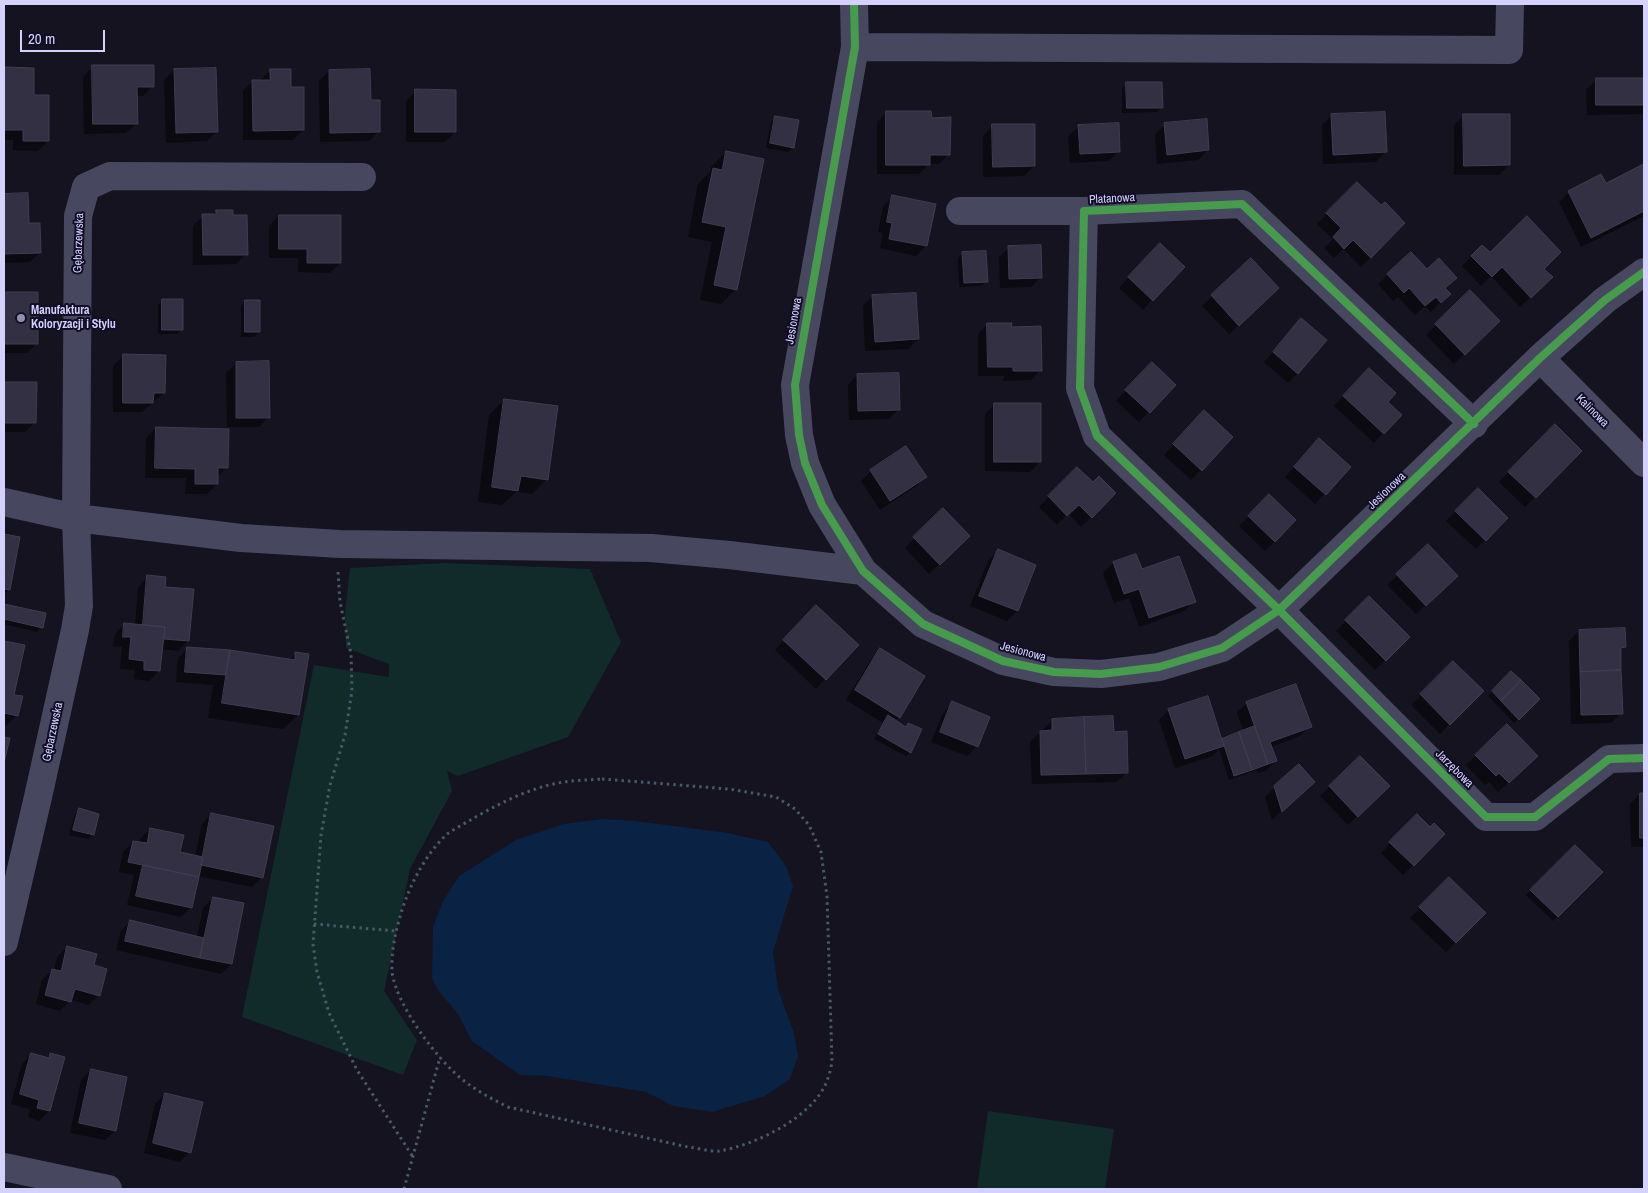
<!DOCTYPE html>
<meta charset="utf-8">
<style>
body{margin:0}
#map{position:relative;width:1648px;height:1193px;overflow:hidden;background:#14131f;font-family:"Archivo Narrow",sans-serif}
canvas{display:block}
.frame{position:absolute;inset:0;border:5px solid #d4d1ff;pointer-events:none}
.scale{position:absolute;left:20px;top:30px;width:85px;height:22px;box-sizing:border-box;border:2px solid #d4d1ff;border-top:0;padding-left:6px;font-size:15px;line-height:18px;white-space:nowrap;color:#d4d1ff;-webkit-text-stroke:4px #100d25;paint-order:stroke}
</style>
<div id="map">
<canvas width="1648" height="1193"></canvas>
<div class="frame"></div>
<div class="scale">20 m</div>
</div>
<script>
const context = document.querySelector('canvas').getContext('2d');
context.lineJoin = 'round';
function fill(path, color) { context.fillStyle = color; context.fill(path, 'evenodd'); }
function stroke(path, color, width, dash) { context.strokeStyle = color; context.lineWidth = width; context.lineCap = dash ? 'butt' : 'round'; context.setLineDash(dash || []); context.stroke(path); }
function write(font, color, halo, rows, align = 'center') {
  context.font = font + ' "Archivo Narrow",sans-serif'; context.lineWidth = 4; context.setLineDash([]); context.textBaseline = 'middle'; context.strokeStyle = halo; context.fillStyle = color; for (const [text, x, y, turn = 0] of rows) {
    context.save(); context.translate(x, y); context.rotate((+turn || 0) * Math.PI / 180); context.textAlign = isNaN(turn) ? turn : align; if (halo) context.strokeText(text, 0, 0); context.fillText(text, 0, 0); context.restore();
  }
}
fill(new Path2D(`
 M446 563 590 569 621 642 568 737 458 776 447 771 452 791 410 869 384 991 417 1040 403 1075 242 1017 314 665 389 677V664L346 648 345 613 350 568Z
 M988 1111 1114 1129 1105 1189H977Z`), '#112b2a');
fill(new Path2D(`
 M603 819 635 821 728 833 768 842 786 866 793 886 773 952 778 989 794 1033 798 1056 790 1079 765 1096 712 1112 673 1106 646 1092 547 1076 520 1075 472 1041 458 1014 437 989 432 978 433 927 443 901 459 876 516 840 563 824Z`), '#0a2244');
fill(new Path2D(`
 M93 67 153 86 143 96H136V124L126 133 84 134 83 77Z
 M4 69H33V96L48 141 38 151 13 150V140H4Z
 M174 70 217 131 207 141 166 143 164 80Z
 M270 71 290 88 303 130 293 140H243V91L253 81 260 80Z
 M329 71 369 101 379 131 369 141 320 142 319 81Z
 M1644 79V114L1587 115 1586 90 1596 80Z
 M1127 84 1162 107 1157 112 1122 113V88Z
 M416 91 455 132 445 142H406V101Z
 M887 112 930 119 949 154 939 164H929L919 174H877V122Z
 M1332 115 1385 152 1376 162 1323 164 1322 125Z
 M1464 115 1509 165 1499 175H1454V125Z
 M776 117 793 147 788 152 766 148 771 122Z
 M1165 125 1208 150 1198 160 1157 164 1155 134Z
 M993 126 1034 166 1024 176 983 177V136Z
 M1078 127 1119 151 1109 161 1070 163 1068 137Z
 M726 152 736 289 721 304 700 300 712 242 688 237 698 184 710 172 711 167Z
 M1644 166V216L1581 247 1559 202 1569 192 1605 185Z
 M1357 184 1381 207 1404 223 1361 267 1343 249 1334 258 1324 248 1333 239 1317 224Z
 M27 194 28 224 40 253 30 262 4 263V195Z
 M893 197 935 205 926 246 916 256 880 248 883 233 878 232 883 206Z
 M216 211 232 217 246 254 236 264 193 265V226L203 216 212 215Z
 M279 216 340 263 330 273 298 272V258H269V226Z
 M1482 246 1490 254 1543 269 1551 277 1520 307 1491 276 1481 286 1462 266Z
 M1009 248 1041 277 1031 287 1000 288 999 257Z
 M963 253 986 281 982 286 959 287 958 258Z
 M1150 254 1152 300 1143 310 1119 288Z
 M1427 271 1449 294 1431 312 1425 306 1415 315 1398 297 1393 301 1378 284 1388 275Z
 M1470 292 1498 321 1454 364 1426 335Z
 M4 294H37V343L27 353H4Z
 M873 296 918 339 908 349 865 351 863 306Z
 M1212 296 1268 298 1229 334 1202 306Z
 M163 301 182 329 177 334H158V305Z
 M246 301 259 332 254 337H241V306Z
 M1301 320 1298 373 1288 383 1264 362Z
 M988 324 1040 370 1031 380 1003 381 1004 376H978V334Z
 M123 356 164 393 142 412H113V366Z
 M236 363 269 417 259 427H227L226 373Z
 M1152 364 1174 385 1139 422 1116 401Z
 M857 375 899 409 889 419 849 420 848 385Z
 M1359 379 1400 415 1374 443 1334 406Z
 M4 383 36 384 35 422 25 432H4Z
 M504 400 547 479 532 494 516 492 502 505 478 502 489 415Z
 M995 404 1040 462 1030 472 985 471V414Z
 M1194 422 1201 470 1191 480 1164 455Z
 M1555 426 1580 451 1525 507 1499 482Z
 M156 428 227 467 217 477V484L207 494H185L186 478H145L146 438Z
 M1310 450 1349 467 1315 504 1285 477Z
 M1077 468 1093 484 1114 493 1081 527 1068 513 1057 525 1039 507Z
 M871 471 925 477 915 487 880 510 861 481Z
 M1478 490 1507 518 1476 549 1446 521Z
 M1269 496 1295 521 1265 551 1239 526Z
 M943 510 969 536 929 574 905 548Z
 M4 536 19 538 9 589 4 595Z
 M1427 546 1456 576 1416 614 1387 585Z
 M998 551 1034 566 1017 611 1007 621 970 606 988 561Z
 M1136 555 1141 570 1194 601 1184 611 1139 627 1129 598 1114 603 1103 573 1113 563Z
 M148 577 164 588 188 641 178 651 162 649 159 671 149 681 134 679 135 670 120 669 122 647 113 646 115 634 125 624 135 626 138 587Z
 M1369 598 1408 637 1375 670 1336 631Z
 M4 605 44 614 41 627 37 632 4 624Z
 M806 617 825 679 816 689 775 650Z
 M1579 631 1624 647 1620 652 1621 713 1611 723 1571 724 1569 641Z
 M4 642 23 646 12 696 17 715 7 725H4Z
 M188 648 230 651 289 660 296 654 298 715 283 729 208 718 213 685 176 682 178 658Z
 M880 650 899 717 895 721 904 728 908 724 910 752 906 756 874 739 883 723 846 700 871 660Z
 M1453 662 1482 691 1440 734 1411 705Z
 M1511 672 1539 699 1514 723 1488 696Z
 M953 703 977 746 967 756 931 742 943 713Z
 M1247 703 1310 726 1300 736 1271 747 1275 761 1266 771 1258 773 1257 770 1229 780 1219 749 1213 756 1175 768 1159 720 1169 710 1221 741 1243 731 1237 712Z
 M1053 720 1112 733 1127 772 1117 782 1032 784 1030 742 1040 732H1043V730Z
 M1507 726 1527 766 1498 792 1489 782 1485 785 1466 765Z
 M1360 757 1378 796 1348 825 1320 796Z
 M1275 787 1304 791 1272 820 1265 797Z
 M1640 794H1644V847H1631L1630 804Z
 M80 810 98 815 93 835 88 839 69 835 75 814Z
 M211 814 262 877 252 887 197 876 191 907 181 917 127 905 134 875 119 872 123 852 133 842 139 843 140 839 150 829 179 853 195 857 202 824Z
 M1417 816 1430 828 1444 834 1403 875 1381 853Z
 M1575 846 1601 872 1553 921 1526 895Z
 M1449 878 1484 913 1446 952 1410 918Z
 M213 898 231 964 221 974 116 950 121 931 131 921 197 937 203 908Z
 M67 947 93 966 98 995 89 1005 71 1000 60 1011 36 1004 42 980 52 970 54 971 57 957Z
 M32 1054 47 1058 51 1054 49 1111 39 1121 28 1117 30 1109 11 1104 22 1064Z
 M91 1070 115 1131 105 1140 70 1133 81 1080Z
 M165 1094 189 1152 180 1162 144 1153 155 1104Z`), '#0007');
const building = new Path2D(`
 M92 65H154V87H137L138 124H93Z
 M4 67 34 68V95H49V141H23V130H4Z
 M216 68 218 132 176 133 174 69Z
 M270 69H291V87H304V130L253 131 252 80H270Z
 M370 69 371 100H380V132L330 133 329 70Z
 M1596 78H1644V105H1596Z
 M1126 82H1162L1163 108H1127Z
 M415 89 456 90V132H415Z
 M886 111H931L932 118 951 117 950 155H930V165H886Z
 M1385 112 1387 152 1333 155 1331 114Z
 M1463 114H1510V165L1464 166Z
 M775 116 799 120 794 148 770 143Z
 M1207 119 1209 150 1167 155 1164 123Z
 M1119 123 1120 152 1080 154 1078 125Z
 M992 124H1035V166L993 167Z
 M726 151 764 159 737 290 714 285 726 227 702 222 713 168 722 170Z
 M1644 164V211L1591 238 1568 191 1601 174 1606 183Z
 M1357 182 1381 205 1385 202 1405 223 1371 258 1353 240 1344 249 1333 237 1341 228 1326 213Z
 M28 193 29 223H40L41 253 4 254V194Z
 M892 195 936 204 927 246 889 239 892 223 887 222Z
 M216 210H233V215H247L248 255H203L202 214H216Z
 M279 215H341V263H307V249H279Z
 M1527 216 1561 252 1544 269 1553 277 1531 298 1502 267 1492 277 1471 256 1482 245 1490 252Z
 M1160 243 1185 267 1153 301 1128 277Z
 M1041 245 1042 278 1009 279 1008 246Z
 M986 251 988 282 964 283 962 252Z
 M1411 252 1427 269 1439 258 1457 278 1445 288 1451 294 1441 303 1436 297 1425 306 1409 288 1404 293 1387 274Z
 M1251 258 1279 288 1239 326 1211 295Z
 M1470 290 1500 321 1465 355 1435 324Z
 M4 292H38V344H4Z
 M916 293 919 339 875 342 872 295Z
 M162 299H183V330H162Z
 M245 300H260V332H245Z
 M1301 318 1327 340 1298 374 1273 352Z
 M987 323H1012L1011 327 1041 326 1042 371H1013V367H988Z
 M123 354 166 355 165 393H154L153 403H123Z
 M269 361 270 418H236V362Z
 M1152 362 1176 385 1150 413 1125 390Z
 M1369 368 1396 393 1388 402 1402 415 1384 434 1343 396Z
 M899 373 900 410 858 411 857 374Z
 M4 382H37L36 423H4Z
 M504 399 558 406 548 480 521 476 518 491 492 487Z
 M994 403H1041V462H994Z
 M1204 410 1233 437 1202 471 1173 444Z
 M1555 424 1582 451 1536 498 1508 472Z
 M156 427 229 429 228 468H218V484H195V469L155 468Z
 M1319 438 1351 467 1326 495 1294 467Z
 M906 446 927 477 890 501 870 470Z
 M1077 467 1093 482 1099 476 1116 493 1092 518 1079 505 1067 516 1048 496Z
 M1478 488 1508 518 1486 541 1455 511Z
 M1269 494 1296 520 1275 542 1248 516Z
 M943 508 970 536 940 565 913 537Z
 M4 534 20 537 10 590 4 589Z
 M1428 544 1458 576 1426 606 1396 574Z
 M998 549 1036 565 1018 611 979 596Z
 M1136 554 1142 569 1179 556 1196 602 1149 618 1139 589 1124 594 1113 562Z
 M147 575 166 577 165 587 194 589 189 641 164 639 165 627 143 625Z
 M1369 596 1410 637 1386 661 1345 620Z
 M4 604 46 613 43 628 4 619Z
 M816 605 859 645 826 680 783 640Z
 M124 623 165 627 160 671 144 670V661L129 659 131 637H123Z
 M1625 628 1626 647 1621 648V670L1580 672 1579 630Z
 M4 641 25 645 14 695 23 696 18 716 4 713Z
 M187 647 230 650 226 675 185 672Z
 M880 648 925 676 900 718 855 690Z
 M230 650 295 660V652L309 654 299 715 222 703Z
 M1453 661 1484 691 1450 725 1420 694Z
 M1621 670 1623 714 1581 715 1580 672Z
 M1511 671 1521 680 1501 701 1492 691Z
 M1521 680 1540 699 1519 720 1501 701Z
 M1296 684 1312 727 1270 742 1277 761 1268 764 1246 702Z
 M1208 696 1224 746 1185 759 1168 709Z
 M952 701 990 717 978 747 940 732Z
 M888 715 906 727 908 723 922 729 911 753 878 734Z
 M1113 716 1114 732 1127 731 1128 773 1086 774 1084 717Z
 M1084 717 1086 774 1041 775 1040 731 1052 730V719Z
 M1507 724 1538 756 1509 783 1499 773 1496 776 1475 755Z
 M1255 726 1268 764 1252 770 1239 732Z
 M1239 732 1252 770 1234 776 1222 739Z
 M4 737 10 738 4 763Z
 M1360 756 1390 786 1358 817 1329 786Z
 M1299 764 1315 782 1282 812 1274 786Z
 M1640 793H1644V838H1640Z
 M79 808 99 814 94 835 73 830Z
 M211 813 274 826 263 878 201 865Z
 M1417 814 1430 827 1434 823 1445 834 1414 866 1389 842Z
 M150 828 184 835 180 852 203 857 199 877 128 862 133 841 147 843Z
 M1575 845 1603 872 1558 917 1530 890Z
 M143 865 199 877 192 908 136 896Z
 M1449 877 1486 913 1456 943 1419 907Z
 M213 897 244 903 232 964 200 958Z
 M130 920 204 938 200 958 125 941Z
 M67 946 97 954 94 965 107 969 100 996 75 989 71 1002 45 995 52 969 61 971Z
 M31 1053 49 1058 50 1053 65 1057 50 1111 37 1108 39 1100 20 1094Z
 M91 1069 127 1077 116 1131 79 1123Z
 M165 1093 203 1102 191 1153 153 1143Z`);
fill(building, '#323042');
stroke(building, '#403c54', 1);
stroke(new Path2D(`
 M338 572 340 602 351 654 352 691 345 735 330 785 321 835 313 944 317 972 329 1013 357 1070 413 1157
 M602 779 729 789 776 797 795 809 809 825 821 852 827 896 832 1062C831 1067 830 1073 828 1078 816 1116 756 1145 719 1151 710 1152 698 1148 688 1147L508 1107C492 1099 477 1091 463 1080 437 1060 395 1003 392 971 391 947 397 926 404 904 413 879 427 853 447 834 453 830 460 826 467 822 496 805 530 787 564 782 576 780 589 780 602 779Z
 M314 924 396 931
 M404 1189 440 1057`), '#485a67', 3, [2.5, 4]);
stroke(new Path2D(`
 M854 4 855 47 795 385 799 435 805 463 822 505 863 571 923 624 1003 661 1054 672 1101 674 1159 667 1222 648 1279 610 1540 358 1605 300 1644 272
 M855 47 1509 50 1510 4
 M960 211H1084
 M1540 358 1644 463
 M1474 424 1242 204 1084 211 1080 388 1097 436 1279 610 1486 817H1535L1609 759 1644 758
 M4 502 76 518 241 538 340 544 651 548 729 555 863 571
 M4 942 38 797 75 630 79 606 76 518 78 216 86 187 110 176 362 177
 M4 1167 108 1189`), '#474860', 28);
stroke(new Path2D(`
 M854 4 855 47 795 385 799 435 805 463 822 505 863 571 923 624 1003 661 1054 672 1101 674 1159 667 1222 648 1279 610 1540 358 1605 300 1644 272
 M1474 424 1242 204 1084 211 1080 388 1097 436 1279 610 1486 817H1535L1609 759 1644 758`), '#469c4c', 8);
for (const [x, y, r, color] of [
 [21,318,5,"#918eb1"]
]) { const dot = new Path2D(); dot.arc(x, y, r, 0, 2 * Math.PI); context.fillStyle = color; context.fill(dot); stroke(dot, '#100d25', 2); }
write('12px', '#d4d1ff', '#100d25', [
 ["Platanowa",1112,199,-3],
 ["Gębarzewska",79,243,-88],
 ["Jesionowa",794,321,-80],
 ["Kalinowa",1592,411,45],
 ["Jesionowa",1387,491,-44],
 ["Jesionowa",1023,652,15],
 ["Gębarzewska",53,732,-78],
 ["Jarzębowa",1454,769,45]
]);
write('bold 12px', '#d4d1ff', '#100d25', [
 ["Manufaktura",31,311],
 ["Koloryzacji i Stylu",31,325]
], 'left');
</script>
